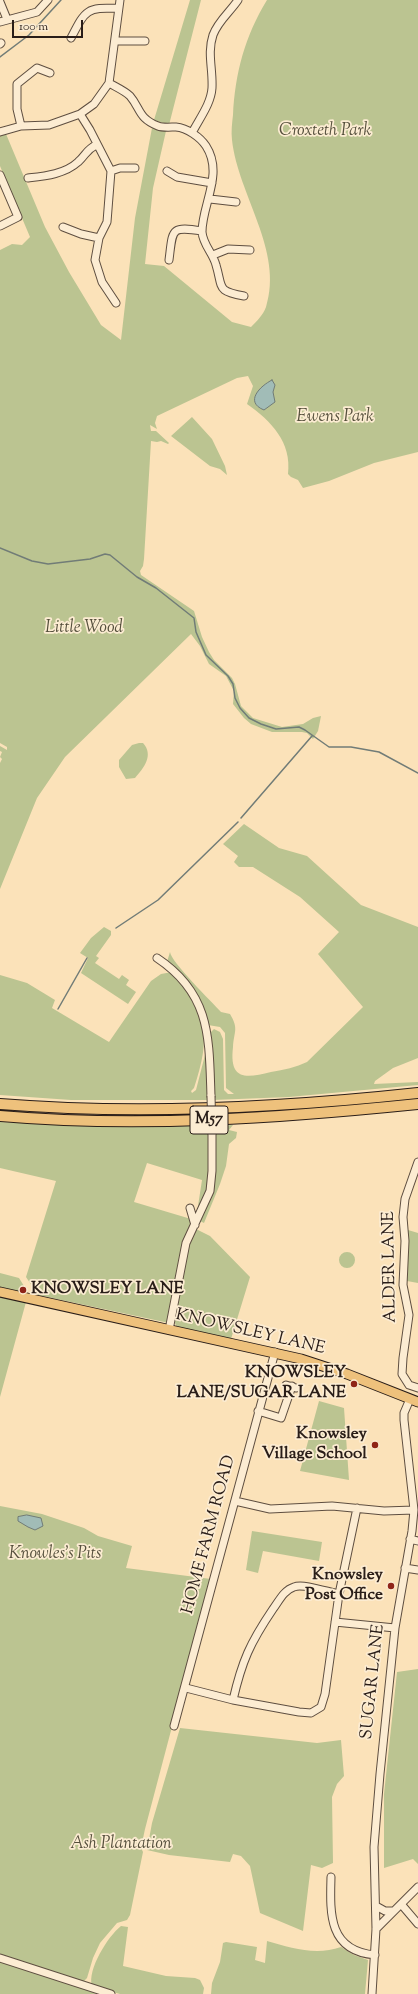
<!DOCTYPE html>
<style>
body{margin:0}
#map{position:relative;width:418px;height:1994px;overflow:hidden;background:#fbe2b9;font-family:"Sorts Mill Goudy",serif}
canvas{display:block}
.scale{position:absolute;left:12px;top:20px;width:71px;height:18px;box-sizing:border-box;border:2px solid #291d18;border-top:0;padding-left:5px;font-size:12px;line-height:14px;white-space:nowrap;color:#291d18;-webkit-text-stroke:3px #fcecd2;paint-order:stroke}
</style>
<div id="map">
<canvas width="418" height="1994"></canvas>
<div class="scale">100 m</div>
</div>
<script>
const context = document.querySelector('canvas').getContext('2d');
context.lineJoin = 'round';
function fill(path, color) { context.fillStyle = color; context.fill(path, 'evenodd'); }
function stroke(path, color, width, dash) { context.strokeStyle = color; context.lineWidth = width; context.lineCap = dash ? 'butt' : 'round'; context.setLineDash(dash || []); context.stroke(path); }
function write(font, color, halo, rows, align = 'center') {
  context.font = font + ' "Sorts Mill Goudy",serif'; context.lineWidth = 3.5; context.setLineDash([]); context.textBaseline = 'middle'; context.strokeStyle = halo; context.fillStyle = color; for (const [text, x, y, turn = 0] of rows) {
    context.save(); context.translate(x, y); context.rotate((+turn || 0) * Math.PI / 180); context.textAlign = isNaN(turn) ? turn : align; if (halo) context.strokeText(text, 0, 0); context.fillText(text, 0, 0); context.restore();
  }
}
fill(new Path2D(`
 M190 0H201L169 125 154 120Z
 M267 0H418V452L374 463 329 481 303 488 298 480 291 477 288 474C292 442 271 421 247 404L253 386 248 376 237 378 157 416 155 423 157 429 150 425 151 431H156L169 443 168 444 161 441 157 442 151 441 144 559 143 566 140 571 141 575 194 611 202 637 209 652 214 660 232 678 235 684 241 706 253 718 282 727 303 724 313 718 321 716 318 731 313 739 307 733 302 732H272L251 724 244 718 233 704 234 691 226 676 209 664 200 646 191 634 65 757 37 798 0 889V763L2 759 0 757 2 752 0 751V746L7 750V747L0 743V250L12 244 22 245 30 237 0 166V136L6 134 45 227 69 272 101 325 121 340 135 218 152 128 157 130 166 131 153 188 145 264 164 266 232 322 251 327C257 321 263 315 266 307 284 251 238 195 232 140 231 132 232 123 233 115 235 73 245 36 267 0Z
 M192 417 212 439 225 466 227 475 220 469 210 466 171 436Z
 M139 743H143C154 755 144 768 135 778L126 779 119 767V760L132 745Z
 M244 824 279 848 307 856 361 905 418 927V1058L393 1068 375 1081 374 1084 418 1082V1085L289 1097 213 1100 210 1033 214 1029 220 1032 223 1039 224 1090 228 1094H234L226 1088 225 1033 220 1027 208 1025 204 1012 167 962 170 952C171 962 212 1002 221 1012L230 1014C239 1029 234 1031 233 1047 229 1081 246 1078 271 1072 284 1070 296 1067 307 1062L363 1007 318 954 339 932 300 897 253 867H239L234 862 238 856 223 844Z
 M104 927 111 931V935L96 956 99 958 95 963 119 979 122 975 129 980 126 985 136 992 128 1004 81 973 88 958 80 953 91 938Z
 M172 972C208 1013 211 1037 194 1088L191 1091 192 1093 196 1090 206 1051 209 1100H71L0 1095V975L27 983 55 1000 52 1008 109 1042 151 981 161 974Z
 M0 1122 89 1126 209 1125 210 1172 207 1194 196 1219 202 1180 147 1163 134 1202 191 1219 169 1323 38 1295 26 1277 56 1181 0 1168Z
 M233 1125 229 1130 237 1132 236 1138 229 1144 226 1166 220 1184 204 1223 200 1221 207 1202 214 1126Z
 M196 1229 210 1236 250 1277 231 1339 178 1330 174 1321 188 1246Z
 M408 1230 418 1233V1283L407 1281Z
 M339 1260a8 8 0 1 1 16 0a8 8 0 1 1-16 0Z
 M0 1273 19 1278 24 1286 19 1292 0 1287Z
 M0 1296 26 1302 0 1397Z
 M319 1401 344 1408 349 1480 300 1471Z
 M0 1506 42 1514 84 1528 98 1536 132 1546 126 1568 211 1579 145 1829 141 1848 143 1852 130 1915 127 1920 117 1923 100 1943 93 1958 87 1978 83 1982 0 1957Z
 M252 1531 322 1542 319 1561 263 1551 258 1573 246 1570Z
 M418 1669V1864L413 1859 384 1868V1794L397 1672Z
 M180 1728 317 1743 341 1740 344 1776 337 1784 332 1797 333 1863 322 1868 311 1865 303 1931 260 1913 250 1866 241 1856 233 1854 230 1862 169 1855 147 1850 152 1823Z
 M121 1926 128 1927 123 1966 166 1976 195 1978 200 1980 204 1988 203 1994H120L92 1986C87 1970 108 1936 121 1926Z
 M267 1941C291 1948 316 1956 341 1947L354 1955 368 1960 365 1994H211L212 1983 220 1962 223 1943 226 1942 257 1947 255 1960 265 1963Z
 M0 1961 104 1994H0Z`), '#bbc491');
const water = new Path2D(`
 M272 380 275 385 273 392 275 402 264 410C244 402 260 386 272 380Z
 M27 1515 41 1518 43 1526 35 1530 28 1527 18 1521V1517Z`);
fill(water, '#a1bcb7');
stroke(water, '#717c77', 1);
stroke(new Path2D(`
 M0 57 29 35 61 0
 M0 548 32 561 48 564 90 559 105 554 110 555 137 577 156 588 194 618 196 632 206 655 228 676 233 684 235 698 240 708 249 718 261 724 276 729 299 727 305 730 329 747H351L379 752 418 773
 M241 818 312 736
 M116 928 158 900 238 822
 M58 1009 87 958`), '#717c77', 1.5);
const minor = new Path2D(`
 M0 2 7 19
 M0 22 37 12 48 0
 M71 38C86 9 86 8 118 8
 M116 41H145
 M0 44 1 43
 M109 83C116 87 125 91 130 96 141 109 138 118 158 126 163 128 171 127 176 127 187 128 200 137 206 146 224 174 202 204 202 232 203 245 213 253 216 265 223 288 216 291 244 296
 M80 114 90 130 111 171 107 222 99 238 95 260 102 282 116 303
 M21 126 17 109V84L37 68 50 73
 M0 132 21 126 49 125 80 114 94 104 109 83 120 0
 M192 133C199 119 211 104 212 88 213 69 207 53 213 35 218 21 230 12 238 0
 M111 171 120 168H135
 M167 171 177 177 212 183
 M0 175 18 217 0 226
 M28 178C45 176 65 174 78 162 86 155 86 150 96 145
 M210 199 236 202
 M63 227 81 234 99 238
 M213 255 228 249 250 250
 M169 260C173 229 170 226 202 231
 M157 958C211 994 209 1038 211 1096
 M418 1162 405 1199 403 1217 405 1241 403 1285 409 1315 403 1358 402 1374 409 1385 418 1388
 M190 1208 195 1225
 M169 1330 186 1243 210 1191 212 1171V1133
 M286 1385 296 1388
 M258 1411 281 1418 292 1386
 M235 1501 270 1509 332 1506 384 1511 414 1510
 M410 1539 418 1541
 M405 1568 418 1570
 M335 1622 395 1628
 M186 1688 233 1700 299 1712 311 1713 321 1707 325 1694 339 1594 357 1508
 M233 1700C242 1661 250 1643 273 1609 279 1601 284 1590 294 1587 303 1583 328 1592 339 1594
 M174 1726 275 1352
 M331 1877C330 1913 328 1951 375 1955
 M401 1904 418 1924
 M376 1906 385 1911H393
 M376 1929 418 1887
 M0 1958 111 1994
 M372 1994 376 1929 374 1847 380 1774 395 1628 412 1531 414 1510 404 1420V1413L410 1399`);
const major = new Path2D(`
 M0 1292 301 1359 347 1374 418 1402`);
const highway = new Path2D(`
 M0 1104C139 1115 279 1108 418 1093
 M0 1116C139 1128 280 1118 418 1104`);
stroke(minor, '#5e4e40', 9);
stroke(major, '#291d18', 11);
stroke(highway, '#291d18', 12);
stroke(minor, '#fcecd2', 7);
stroke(major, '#eec17c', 9);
stroke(highway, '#eec17c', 10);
const minorBridge = new Path2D(`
 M211 1096 212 1133`);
stroke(minorBridge, '#5e4e40', 9, []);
stroke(minorBridge, '#fcecd2', 7);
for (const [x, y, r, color] of [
 [23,1290,4,"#8f2418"],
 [354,1384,4,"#8f2418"],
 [375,1445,4,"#8f2418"],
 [391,1586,4,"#8f2418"]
]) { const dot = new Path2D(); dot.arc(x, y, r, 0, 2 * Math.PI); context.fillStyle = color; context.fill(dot); stroke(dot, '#fcecd2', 1.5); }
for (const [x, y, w] of [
 [209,1120,38]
]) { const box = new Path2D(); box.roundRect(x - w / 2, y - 14, w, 28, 3); context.fillStyle = '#fcecd2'; context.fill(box); stroke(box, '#291d18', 1); }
write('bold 16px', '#291d18', null, [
 ["M57",209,1120]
]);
write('italic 17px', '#554f3c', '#fcecd2', [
 ["Croxteth Park",325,132],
 ["Ewens Park",335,418],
 ["Little Wood",84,629],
 ["Knowles's Pits",55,1555],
 ["Ash Plantation",121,1845]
]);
write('17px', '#291d18', '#fcecd2', [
 ["ALDER LANE",391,1267,-91],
 ["KNOWSLEY LANE",250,1333,13],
 ["HOME FARM ROAD",210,1535,-75],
 ["SUGAR LANE",374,1682,-84]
]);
write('bold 17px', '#291d18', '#fcecd2', [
 ["KNOWSLEY LANE",31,1290,"left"],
 ["KNOWSLEY",346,1374],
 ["LANE/SUGAR LANE",346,1394],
 ["Knowsley",367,1435],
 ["Village School",367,1455],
 ["Knowsley",383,1576],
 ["Post Office",383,1596]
], 'right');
</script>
